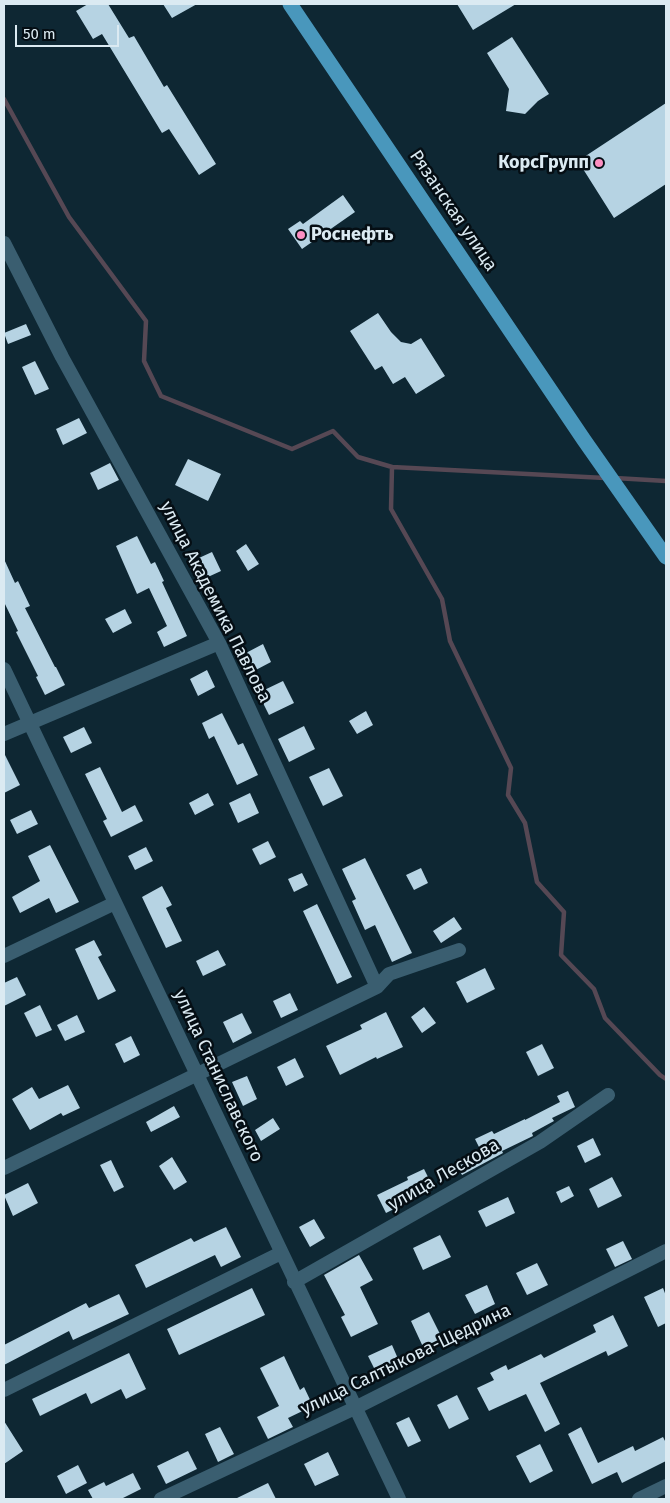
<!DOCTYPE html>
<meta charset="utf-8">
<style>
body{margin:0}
#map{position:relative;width:670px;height:1503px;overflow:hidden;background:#0e2733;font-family:"Fira Sans",sans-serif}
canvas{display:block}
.frame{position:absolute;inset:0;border:5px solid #dbeaf2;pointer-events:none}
.scale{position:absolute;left:15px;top:25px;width:104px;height:22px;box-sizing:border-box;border:2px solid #dbeaf2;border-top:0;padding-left:6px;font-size:15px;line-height:18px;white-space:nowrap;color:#dbeaf2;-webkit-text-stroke:4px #050e14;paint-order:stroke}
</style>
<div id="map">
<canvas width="670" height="1503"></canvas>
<div class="frame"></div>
<div class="scale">50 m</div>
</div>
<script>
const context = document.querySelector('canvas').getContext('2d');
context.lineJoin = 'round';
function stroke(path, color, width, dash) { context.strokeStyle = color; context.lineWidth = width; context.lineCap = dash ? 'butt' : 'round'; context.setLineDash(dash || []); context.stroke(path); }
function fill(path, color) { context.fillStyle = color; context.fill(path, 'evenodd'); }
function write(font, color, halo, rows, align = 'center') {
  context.font = font + ' "Fira Sans",sans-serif'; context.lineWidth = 5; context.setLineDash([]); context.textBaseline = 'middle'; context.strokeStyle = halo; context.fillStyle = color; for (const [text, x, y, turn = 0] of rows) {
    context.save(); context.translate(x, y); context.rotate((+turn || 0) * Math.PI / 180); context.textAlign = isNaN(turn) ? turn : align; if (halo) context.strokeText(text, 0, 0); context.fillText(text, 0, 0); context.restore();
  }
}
stroke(new Path2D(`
 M4 99 69 217 146 321 144 361 161 396 292 449 333 431 358 457 392 467 391 509 442 599 450 641 511 768 508 795 525 823 537 882 564 912 561 955 594 989 605 1018 660 1075 666 1079
 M392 467 605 478
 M615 478 666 481`), '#564854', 4.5);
fill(new Path2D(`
 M88 4H108L129 38 134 36 164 87 167 85 216 164 199 175 169 129 162 133 102 34 93 39 76 11Z
 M163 4H197L172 18Z
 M457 4H516L473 30Z
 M512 37 549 94 538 101 525 114 506 111 509 89 487 53Z
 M666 103V184L614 218 578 161Z
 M343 195 355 212 302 249 288 229 300 221 303 224Z
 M378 313 391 332 401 342 411 344 421 338 445 376 416 394 405 377 393 384 382 366 375 370 350 331Z
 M26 324 31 335 8 344 4 333Z
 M35 361 49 389 35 395 22 367Z
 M79 418 87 433 63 445 56 429Z
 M188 459 221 474 208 501 175 485Z
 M110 463 119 480 98 490 90 473Z
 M137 536 151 564 155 562 164 581 162 582 187 636 164 647 157 632 167 626 149 588 137 594 116 546Z
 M246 544 259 564 248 571 236 551Z
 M212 552 221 571 197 582 188 563Z
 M4 559 15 583 18 581 30 606 25 608 55 667H56L65 685 45 695 36 677 38 676 16 632 18 631 4 602Z
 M125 609 132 623 113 633 105 619Z
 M263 644 271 662 252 672 244 654Z
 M207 670 215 687 198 696 190 679Z
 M283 681 294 703 269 715 258 693Z
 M366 711 373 725 357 734 349 721Z
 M222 713 238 745 243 743 258 775 237 785 214 736 209 739 202 723Z
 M304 726 315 749 289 762 278 739Z
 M84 727 92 743 71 753 63 737Z
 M4 753 20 785 4 793Z
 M100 767 122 812 135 805 143 821 111 837 103 821 107 819 85 774Z
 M329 768 343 796 323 806 309 777Z
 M208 793 214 805 195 815 189 803Z
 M250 793 259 813 238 823 229 803Z
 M31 810 38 824 17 834 10 820Z
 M268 841 276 857 260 865 252 849Z
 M50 845 79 902 56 913 49 898 20 913 12 897 40 881 28 856Z
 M146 847 153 861 135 870 128 856Z
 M365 858 412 953 392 962 375 925 365 930 352 901 356 899 342 869Z
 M421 868 428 883 414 890 406 875Z
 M302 873 308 885 294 892 288 879Z
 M162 886 172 905 166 908 182 941 166 948 142 897Z
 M317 904 352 977 337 984 303 911Z
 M454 917 462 929 441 943 433 931Z
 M94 940 102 955 98 957 116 991 98 1000 75 949Z
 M218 950 226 965 203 976 196 961Z
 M485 968 495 989 467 1003 456 982Z
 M17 977 26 995 4 1006V983Z
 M290 993 298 1010 281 1018 273 1001Z
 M40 1005 52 1030 36 1037 24 1013Z
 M424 1007 436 1023 422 1033 411 1017Z
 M386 1012 403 1047 377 1059 376 1057 340 1075 326 1046 362 1029 360 1025Z
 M242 1013 252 1033 233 1043 223 1022Z
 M77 1015 85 1032 65 1041 57 1025Z
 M131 1036 140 1055 124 1063 115 1044Z
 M542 1044 554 1068 538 1076 526 1052Z
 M295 1058 304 1077 286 1086 277 1067Z
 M247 1076 257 1099 243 1106 232 1082Z
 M68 1085 80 1108 63 1116 61 1113 30 1130 12 1099 32 1087 39 1099Z
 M568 1091 575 1107 552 1118 554 1121 532 1133 533 1136 502 1151 503 1153 462 1175 455 1161 480 1149 475 1139 492 1131 494 1134 525 1119V1120L560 1102 557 1096Z
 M174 1106 180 1117 151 1132 146 1122Z
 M273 1118 280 1129 261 1141 255 1130Z
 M593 1138 601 1155 585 1163 577 1146Z
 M172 1157 187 1182 174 1190 159 1166Z
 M111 1160 124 1187 114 1192 100 1165Z
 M424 1169 434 1189 386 1213 377 1195 408 1180 407 1177Z
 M612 1177 622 1196 598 1208 589 1189Z
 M28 1183 38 1203 13 1216 4 1195Z
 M569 1186 574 1196 561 1203 556 1192Z
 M508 1197 515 1213 486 1227 478 1211Z
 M314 1219 325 1238 310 1247 299 1227Z
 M226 1227 241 1257 221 1267 215 1255 146 1288 135 1265 191 1238 194 1242Z
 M440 1235 451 1257 423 1270 413 1248Z
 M623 1241 632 1259 615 1267 606 1249Z
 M359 1255 373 1280 360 1287 378 1324 351 1337 341 1317 345 1315 324 1275Z
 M537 1263 548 1285 527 1295 516 1273Z
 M487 1285 495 1304 475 1314 465 1295Z
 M252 1288 265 1315 179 1355 167 1329Z
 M663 1288 666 1296V1323L658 1327 644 1297Z
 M119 1294 129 1314 73 1340 69 1331 4 1365V1345L86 1303 89 1308Z
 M429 1312 443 1340 424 1349 411 1321Z
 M613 1315 628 1346 608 1356 606 1351 540 1383 560 1424 545 1432 526 1394 489 1411 477 1388 494 1380 490 1373 506 1365 508 1370 541 1354 544 1358 596 1332 593 1325Z
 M392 1345 399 1361 376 1372 368 1356Z
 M129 1353 146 1389 126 1399 121 1389 91 1404 86 1393 40 1416 32 1399Z
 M284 1356 300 1390 304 1387 313 1406 288 1418 293 1427 268 1439 257 1417 279 1406 260 1368Z
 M457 1395 469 1419 449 1429 437 1405Z
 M409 1417 421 1441 408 1447 396 1423Z
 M4 1421 23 1451 4 1464Z
 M220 1427 234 1454 218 1462 205 1434Z
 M581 1427 598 1463 633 1446 635 1451 663 1437 666 1443V1461L622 1483 617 1472 592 1484 568 1434Z
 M540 1444 553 1471 530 1483 516 1456Z
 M188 1451 197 1469 166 1484 157 1466Z
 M328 1452 339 1475 315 1486 304 1464Z
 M78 1465 87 1483 66 1494 57 1476Z
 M133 1473 141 1489 121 1499H93L88 1490 104 1482 106 1486Z
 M268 1483 276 1499H235Z`), '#b6d3e3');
stroke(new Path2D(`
 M4 243 62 357 219 643 377 987
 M4 669 399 1499
 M4 734 219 643
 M4 956 115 903
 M4 1168 377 987 389 974 459 950
 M294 1282 540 1142 608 1095
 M4 1390 281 1253
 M161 1499 355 1408 666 1251
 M639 1499 666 1486`), '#3a5e70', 14);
stroke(new Path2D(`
 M290 4 584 440 666 557`), '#4997bc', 15);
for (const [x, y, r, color] of [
 [599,163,5,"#fc8fc1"],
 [301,235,5,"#fc8fc1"]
]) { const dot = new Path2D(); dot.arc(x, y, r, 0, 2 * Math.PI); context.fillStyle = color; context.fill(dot); stroke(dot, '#050e14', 2); }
write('bold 18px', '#dbeaf2', '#050e14', [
 ["КорсГрупп",589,163],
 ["Роснефть",311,235,"left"]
], 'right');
write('18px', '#dbeaf2', '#050e14', [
 ["Рязанская улица",453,211,56],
 ["улица Академика Павлова",215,602,63],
 ["улица Станиславского",218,1076,65],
 ["улица Лескова",444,1175,-30],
 ["улица Салтыкова-Щедрина",406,1360,-26]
]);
</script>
